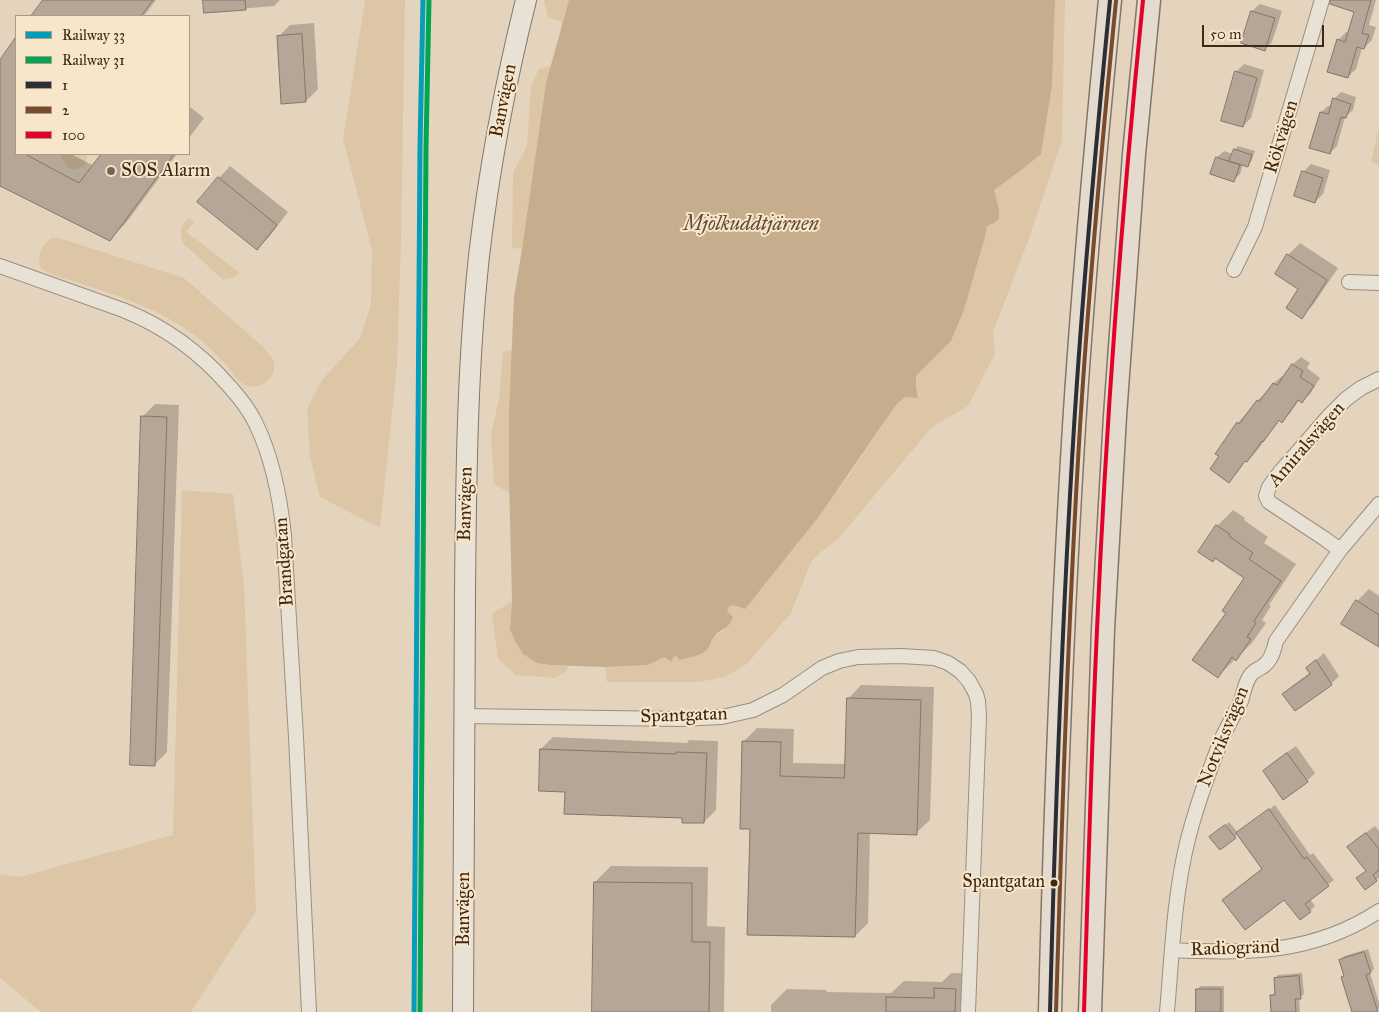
<!DOCTYPE html>
<meta charset="utf-8">
<style>
body{margin:0}
#map{position:relative;width:1379px;height:1012px;overflow:hidden;background:#e5d4bd;font-family:"IM FELL Great Primer",serif}
canvas{display:block}
.legend{position:absolute;left:15px;top:15px;width:175px;height:140px;box-sizing:border-box;background:#f8e6ca;border:1px solid #ae9a82;margin:0;padding:6px 9px;list-style:none;font-size:15px;color:#3f2816}
.legend li{display:flex;align-items:center;gap:10px;height:25px}
.legend b{width:25px;border:1px solid #ae9a82}
.scale{position:absolute;left:1202px;top:25px;width:122px;height:22px;box-sizing:border-box;border:2px solid #3f2816;border-top:0;padding-left:6px;font-size:15px;line-height:18px;white-space:nowrap;color:#3f2816;-webkit-text-stroke:4px #f8e6ca;paint-order:stroke}
</style>
<div id="map">
<canvas width="1379" height="1012"></canvas>
<ul class="legend">
<li><b style="height:6px;background:#069cbc"></b>Railway 33</li>
<li><b style="height:6px;background:#00a651"></b>Railway 31</li>
<li><b style="height:6px;background:#2c2e35"></b>1</li>
<li><b style="height:6px;background:#7a4b2a"></b>2</li>
<li><b style="height:6px;background:#e4002b"></b>100</li>
</ul>
<div class="scale">50 m</div>
</div>
<script>
const context = document.querySelector('canvas').getContext('2d');
context.lineJoin = 'round';
function fill(path, color) { context.fillStyle = color; context.fill(path, 'evenodd'); }
function stroke(path, color, width, dash) { context.strokeStyle = color; context.lineWidth = width; context.lineCap = dash ? 'butt' : 'round'; context.setLineDash(dash || []); context.stroke(path); }
function write(font, color, halo, rows, align = 'center') {
  context.font = font + ' "IM FELL Great Primer",serif'; context.lineWidth = 4; context.setLineDash([]); context.textBaseline = 'middle'; context.strokeStyle = halo; context.fillStyle = color; for (const [text, x, y, turn = 0] of rows) {
    context.save(); context.translate(x, y); context.rotate((+turn || 0) * Math.PI / 180); context.textAlign = isNaN(turn) ? turn : align; if (halo) context.strokeText(text, 0, 0); context.fillText(text, 0, 0); context.restore();
  }
}
fill(new Path2D(`
 M365 0H405L401 241 397 365 380 528 320 497 310 456 307 409 322 380 360 338 371 304 372 250 343 139Z
 M544 0H569L563 23 548 17Z
 M1055 0H1065L1062 140 1027 244 993 332 995 354 968 406 932 427 838 539 821 552 811 562 791 613 747 664 725 677 699 682H607L605 667 648 665 664 657 676 656 687 658 711 644C713 637 717 634 724 630L727 611 729 607 733 605 744 609 848 477 896 405 905 397 918 398 916 387V376L951 341 964 310 985 237 987 226 994 223 999 210 993 190 1020 171 1052 85Z
 M551 66 546 83 522 249 512 248 513 173 527 146 531 86 539 69Z
 M1379 126V165L1371 162Z
 M60 154H87L86 164C81 168 72 172 66 166 64 163 62 157 60 154Z
 M188 218 194 222 187 231 188 233 240 273C235 277 228 280 222 279L184 244C178 233 181 227 188 218Z
 M51 238H59L184 278 262 346C265 350 270 354 272 358 281 375 262 392 245 385 237 382 232 372 227 366 217 355 205 343 193 334 150 303 103 291 53 275L41 269C36 255 41 246 51 238Z
 M512 350 509 412V493L494 484 491 434 499 399 503 352Z
 M182 490 233 494 244 585 256 911 191 1012H41L0 978V874L19 877 173 835Z
 M512 601 510 629 537 663 550 665 568 666 567 671 555 678 516 675 498 659 492 614Z`), '#ddc6a6');
fill(new Path2D(`
 M569 0H1055L1052 85 1041 154 1020 171 994 190 999 210V218L994 223 987 226 985 237 964 310 951 341 916 376V387L918 398 905 397 896 405 820 515 745 609 733 605 729 607 727 611 733 617C729 630 720 628 714 637 710 642 710 649 703 653 696 657 688 657 680 660L676 656 673 657 672 662 664 657 648 665 605 667 550 665 537 663 523 654 514 639 510 629 512 601 509 477V412L514 297 522 249 546 83Z`), '#c5ad8e');
fill(new Path2D(`
 M45 0H156L144 16H33Z
 M204 0H280L274 6 205 12Z
 M1350 0H1376L1369 25 1376 27 1372 40 1364 48H1362L1356 69 1348 77 1338 40 1346 32 1349 33 1356 11Z
 M1260 4 1282 11 1272 42 1265 49 1252 11Z
 M314 23 318 89 306 101 278 37 290 25Z
 M16 39V154H71L94 166 103 154H177L126 223 110 239 0 184V62Z
 M1244 64 1264 70 1251 118 1243 126 1236 72Z
 M1341 92 1356 97 1353 110 1345 117 1337 146 1330 153 1311 147 1321 112 1328 106H1331L1334 99Z
 M189 106 204 118 189 138Z
 M1238 146 1255 151 1251 162 1247 166 1243 164 1240 174 1233 181 1212 173 1217 157 1224 151 1233 154 1235 149Z
 M1311 164 1330 170 1323 194 1315 202 1303 172Z
 M230 166 288 212 269 237 257 249 219 178Z
 M1300 243 1338 268 1313 305 1301 317 1300 289 1288 255Z
 M1301 357 1310 363 1307 368 1320 378 1310 394 1302 401 1299 400 1290 413 1282 421 1280 420 1255 453 1247 461 1246 460 1237 473 1229 481 1221 456 1238 423 1257 401 1265 393 1266 394 1274 383 1282 376 1284 377 1293 364Z
 M155 404 179 405 167 752 155 764 143 416Z
 M1233 510 1245 518 1244 520 1268 537 1264 543 1296 564 1269 605 1271 606 1262 620 1266 623 1252 643 1218 676 1227 613 1246 577 1217 526Z
 M1369 589 1379 596V646L1357 601Z
 M1324 653 1339 676 1331 684 1295 710 1284 694 1292 686 1311 672 1307 668Z
 M861 685 934 687 930 820 916 833 870 832 868 923 855 936 751 828 744 741 757 728 794 729 793 763 846 764 848 699Z
 M553 737 687 743 689 740 718 741 716 810 704 822 566 791 541 749Z
 M1296 746 1315 773 1307 781 1264 771 1272 763Z
 M1275 805 1310 855 1313 853 1334 880 1310 899 1315 906 1310 911 1285 898 1223 900 1263 868 1238 834 1235 837 1215 833 1229 822 1238 833 1243 828Z
 M1375 826 1379 831V878L1376 880 1358 879 1366 870 1349 847 1357 839Z
 M611 866 708 867 707 926 725 927 724 1012H594L595 882Z
 M1368 949 1374 969 1370 973 1379 1003V1008L1377 1010 1372 1012H1353L1343 977 1345 975 1340 960 1344 956Z
 M951 973H971V994L960 1005V1012H771V1005L787 989 827 990 826 992 891 993 904 981 942 982Z
 M1302 973 1304 994 1299 998 1300 1012H1273L1271 996 1275 992V978L1278 975Z
 M1201 986H1224V1012H1197V989Z`), '#0003');
const building = new Path2D(`
 M43 0H153L141 16H31Z
 M203 0H245L246 10 204 13Z
 M1331 0H1371L1362 33 1369 35 1364 49 1357 47 1348 78 1327 72 1337 39 1345 42 1354 12 1330 4Z
 M1251 11 1275 18 1265 51 1241 43Z
 M302 34 306 102 281 104 277 36Z
 M16 37V154H25L79 183 101 154H174L110 241 0 186V60Z
 M1235 71 1257 78 1243 127 1221 121Z
 M1333 98 1351 104 1346 118 1341 117 1330 154 1309 148 1320 112 1328 114Z
 M1234 149 1252 155 1248 167 1229 161Z
 M1216 157 1240 165 1234 182 1210 174Z
 M1302 171 1323 178 1315 203 1294 196Z
 M218 177 277 225 257 250 197 202Z
 M1287 254 1327 280 1302 319 1286 308 1298 289 1275 274Z
 M1292 364 1303 371 1300 377 1314 386 1302 403 1298 400 1282 423 1279 420 1263 442 1262 441 1247 462 1245 461 1229 483 1210 469 1219 456 1215 454 1237 422 1239 424 1257 400 1259 402 1273 383 1277 385Z
 M141 416 167 417 155 766 130 765Z
 M1216 525 1230 534 1229 536 1253 553 1249 559 1281 581 1254 621 1256 623 1247 637 1251 639 1236 661 1232 657 1218 678 1192 660 1226 613 1222 611 1244 578 1215 558 1213 562 1198 552Z
 M1356 600 1379 615V647L1341 624Z
 M1316 660 1332 685 1295 711 1282 694 1310 674 1306 668Z
 M847 698 921 700 917 835 858 833 855 937 747 935 750 829H740L742 741 781 742 780 776 844 778Z
 M540 749 676 754V752L707 753 704 823H682V818L564 814 565 792 539 791Z
 M1287 753 1308 782 1283 800 1263 771Z
 M1269 809 1304 859 1307 857 1329 886 1305 904 1311 912 1300 920 1284 900 1245 930 1222 900 1262 869 1236 833Z
 M1225 825 1236 838 1220 850 1209 837Z
 M1366 833 1379 849V870L1373 875 1377 881 1365 890 1356 878 1366 871 1347 847Z
 M594 882 692 883V942H710L709 1012H592Z
 M1364 952 1371 973 1366 975 1378 1012H1352L1341 977 1344 976 1339 960Z
 M1299 976 1301 999H1295L1296 1012H1271L1270 995H1275L1274 978Z
 M934 988 956 989 955 1012H886V997L934 998Z
 M1196 989H1221V1012H1196Z`);
fill(building, '#b4a797');
stroke(building, '#837668', 1);
const street = new Path2D(`
 M0 266 123 310C166 327 200 352 230 387 240 398 250 411 256 424 273 459 280 497 284 535L296 737 309 1012
 M1234 270 1255 227 1322 0
 M1349 282 1379 283
 M1340 550 1325 539 1269 502 1266 496 1269 487 1281 471 1328 417 1346 399 1361 388 1379 379
 M464 716 679 719 722 717 753 710 783 695 822 668 839 661 858 657 901 656 934 658 948 663 960 671 969 681 976 694 978 701 979 716 968 1012
 M1172 950C1247 954 1314 954 1379 911
 M1167 1012C1172 954 1174 895 1188 839 1197 804 1209 771 1222 738 1228 725 1235 713 1241 701 1244 692 1245 683 1250 676 1253 671 1257 670 1262 667 1271 661 1274 651 1276 641L1340 550 1379 504`);
const secondary = new Path2D(`
 M463 1012C464 872 464 733 465 593 466 481 467 368 479 256 489 170 505 84 526 0`);
const primary = new Path2D(`
 M1050 1012C1055 817 1062 621 1074 427 1083 284 1096 142 1110 0
 M1090 1012 1103 629 1115 416 1134 154 1149 0`);
stroke(street, '#9a8e7f', 16);
stroke(secondary, '#837668', 22);
stroke(primary, '#837668', 25);
stroke(street, '#e8e1d5', 14);
stroke(secondary, '#e8e1d5', 20);
stroke(primary, '#e4dbce', 22);
stroke(new Path2D(`
 M1050 1012C1055 817 1062 621 1074 427 1083 284 1096 142 1110 0`), '#2c2e35', 4);
stroke(new Path2D(`
 M1056 1012C1062 817 1068 622 1080 427 1089 285 1102 143 1116 1`), '#7a4b2a', 4);
stroke(new Path2D(`
 M1084 1012C1088 885 1091 757 1097 630 1106 420 1122 209 1143 0`), '#e4002b', 4);
stroke(new Path2D(`
 M414 1012 420 147 423 0`), '#069cbc', 5);
stroke(new Path2D(`
 M420 1012 426 147 429 0`), '#00a651', 5);
for (const [x, y, r, color] of [
 [111,171,5,"#796450"],
 [1054,883,4.5,"#3f2816"]
]) { const dot = new Path2D(); dot.arc(x, y, r, 0, 2 * Math.PI); context.fillStyle = color; context.fill(dot); stroke(dot, '#f8e6ca', 2); }
write('18px', '#3f2816', '#f8e6ca', [
 ["Spantgatan",1045,883]
], 'right');
write('19px', '#3f2816', '#f8e6ca', [
 ["Banvägen",504,101,-79],
 ["Rökvägen",1282,137,-73],
 ["Amiralsvägen",1307,445,-49],
 ["Banvägen",466,504,-89],
 ["Brandgatan",285,562,-94],
 ["Spantgatan",684,716,-2],
 ["Notviksvägen",1224,737,-68],
 ["Banvägen",464,909,-90],
 ["Radiogränd",1235,949,-2]
]);
write('19px', '#3f2816', '#f8e6ca', [
 ["SOS Alarm",121,171]
], 'left');
write('italic 20px', '#634b34', '#f8e6ca', [
 ["Mjölkuddtjärnen",751,225]
]);
</script>
